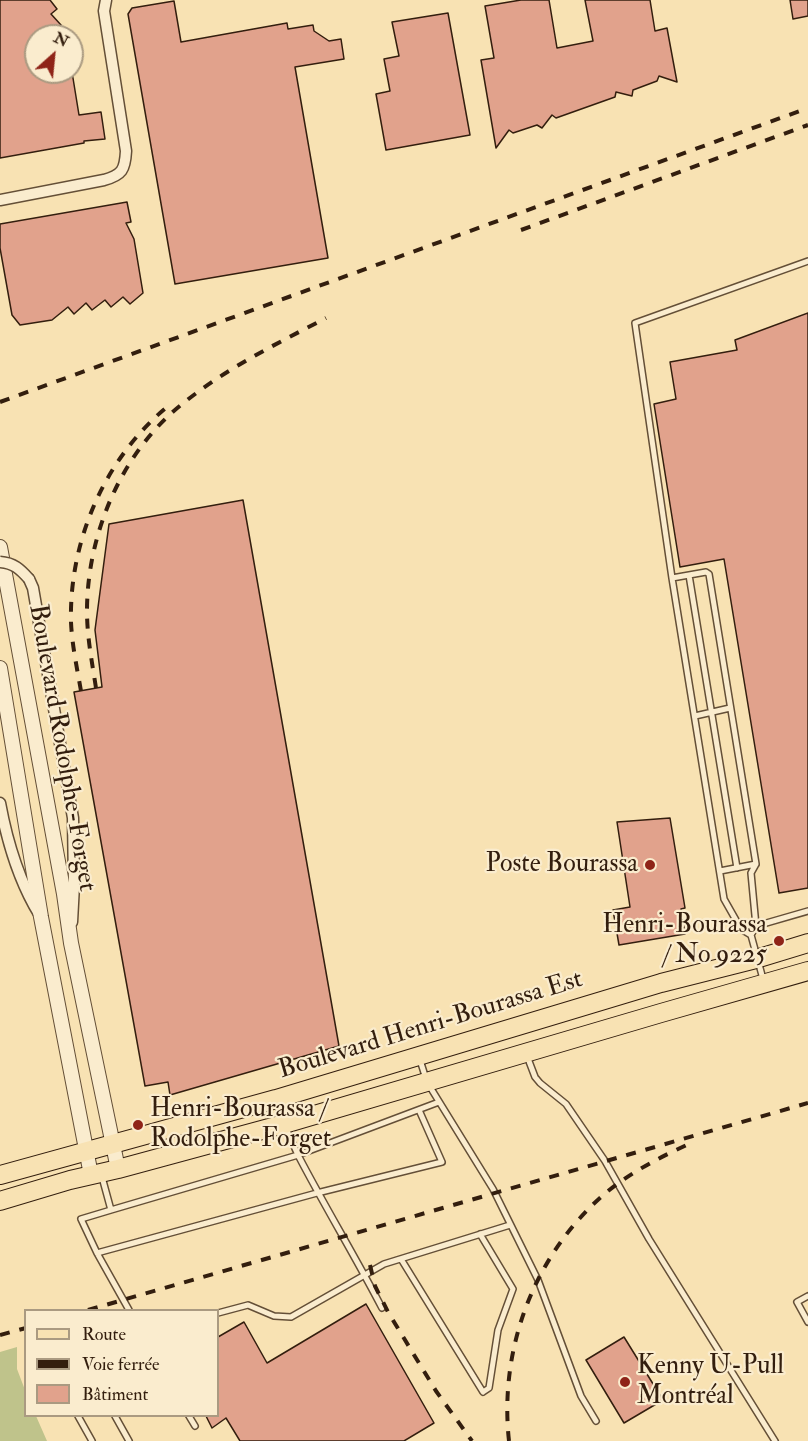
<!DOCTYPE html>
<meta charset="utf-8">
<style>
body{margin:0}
#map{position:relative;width:808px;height:1441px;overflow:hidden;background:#f8e2b3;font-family:"IM FELL Double Pica",serif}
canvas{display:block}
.legend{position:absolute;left:24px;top:1309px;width:195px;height:108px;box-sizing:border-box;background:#faecce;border:2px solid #aa9a81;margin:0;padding:8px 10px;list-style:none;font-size:18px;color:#331e0e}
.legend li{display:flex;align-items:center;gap:12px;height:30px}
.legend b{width:30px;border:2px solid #aa9a81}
.north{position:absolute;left:24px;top:24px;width:60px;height:60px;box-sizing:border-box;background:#faecce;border:2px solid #aa9a81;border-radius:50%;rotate:27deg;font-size:16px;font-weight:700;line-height:24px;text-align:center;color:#331e0e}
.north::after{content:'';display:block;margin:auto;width:21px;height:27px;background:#8f2418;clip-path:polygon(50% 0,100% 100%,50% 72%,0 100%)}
</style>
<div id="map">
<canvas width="808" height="1441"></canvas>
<ul class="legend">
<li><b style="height:8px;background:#f8e2b3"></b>Route</li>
<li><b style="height:8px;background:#331e0e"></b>Voie ferrée</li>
<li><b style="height:16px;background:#e1a28c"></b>Bâtiment</li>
</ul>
<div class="north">N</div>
</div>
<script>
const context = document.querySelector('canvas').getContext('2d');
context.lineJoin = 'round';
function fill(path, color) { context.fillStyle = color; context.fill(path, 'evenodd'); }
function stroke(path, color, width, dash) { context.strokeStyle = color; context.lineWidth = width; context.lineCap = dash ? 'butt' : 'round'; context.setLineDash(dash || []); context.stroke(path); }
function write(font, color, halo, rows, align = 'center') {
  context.font = font + ' "IM FELL Double Pica",serif'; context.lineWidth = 4.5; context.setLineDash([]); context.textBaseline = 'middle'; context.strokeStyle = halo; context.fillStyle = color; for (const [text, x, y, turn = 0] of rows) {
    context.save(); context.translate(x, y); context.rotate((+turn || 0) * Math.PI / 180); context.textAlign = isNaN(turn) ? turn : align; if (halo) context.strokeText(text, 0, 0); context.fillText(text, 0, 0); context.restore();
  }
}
fill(new Path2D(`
 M17 1347V1369L25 1390 26 1416H36L47 1441H0V1352Z`), '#bfc38b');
const building = new Path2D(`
 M0 0H50L57 9 51 14 61 25 54 30 59 36H36V72H72L79 115 101 112 105 139 84 141V143L0 158Z
 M521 0H549L557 48 593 41 585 0H650L655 31 667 28 677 82 659 76 657 81 633 90 632 96 616 92 615 97 556 118 552 115 542 128 537 125 513 133 509 130 496 148 481 60 494 58 485 6Z
 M790 0H808V16L793 19Z
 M174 1 181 42 287 23 288 29 313 25 314 31 329 41 341 39 344 59 295 67 328 258 175 284 128 14 132 8Z
 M448 13 470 135 386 150 376 94 390 91 384 59 399 56 392 22Z
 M127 202 131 222 126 223 134 239 143 293 130 304 123 297 111 307 105 300 92 310 86 303 74 314 68 307 52 320 20 325 12 315 0 248V224Z
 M808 313V888L779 893 724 559 680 567 654 404 676 399 670 362 737 350 735 340Z
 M243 500 339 1046 170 1095 168 1082 145 1086 74 692 102 687 95 630 109 524Z
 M670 818 685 908 681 909 685 934 619 945 613 910 630 907 617 822Z
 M366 1304 434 1423 404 1441H240L226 1418 212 1428 206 1416H218V1337L244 1322 267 1363Z
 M624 1337 663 1400 624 1423 586 1360Z`);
fill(building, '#e1a28c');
stroke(building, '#331e0e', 1.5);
const service = new Path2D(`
 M689 575 737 868
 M672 578 706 572 709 574 756 864 751 873 756 926 751 935 741 929 724 899 672 578 635 323 808 261
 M695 716 730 708
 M720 871 756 864
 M756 926 808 911
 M751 935 763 979
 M527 1056 535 1077 540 1083 566 1104 605 1161 649 1239 775 1441
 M420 1060 427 1082 493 1189 538 1280 581 1396 596 1421
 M277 1103 284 1124 298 1155 439 1102
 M102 1177 111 1210 298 1155C325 1207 355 1256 382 1308
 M111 1210 81 1219 97 1253 129 1310
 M97 1253 317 1193 442 1162 419 1110
 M401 1259 483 1392 489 1388 498 1330 513 1289 480 1234
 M808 1296 797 1302 808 1322
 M218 1313 248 1305 274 1316 291 1317 384 1264 510 1225
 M78 1416 92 1441
 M115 1416 129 1441
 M189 1416 195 1426`);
const minor = new Path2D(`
 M0 200 104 180C122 175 125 170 126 151L104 11 106 0
 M29 579 33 588 73 818 74 885 72 922
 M0 803C7 841 19 881 39 914`);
const tertiary = new Path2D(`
 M0 547 64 894 71 943 118 1169
 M0 668 41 917 91 1175`);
const primary = new Path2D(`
 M0 1175 276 1099 661 983 756 959 808 943
 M0 1201 70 1180 118 1169 284 1124 661 1013 808 971`);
stroke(service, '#644f37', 8);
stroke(minor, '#644f37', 13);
stroke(tertiary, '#644f37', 16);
stroke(primary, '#331e0e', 20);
stroke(service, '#faecce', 5);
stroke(minor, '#faecce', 10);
stroke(tertiary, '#faecce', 14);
stroke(primary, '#f8e2b3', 18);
stroke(new Path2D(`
 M521 230 808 125
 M0 402 808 108
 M96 688C92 662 87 637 87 611 87 535 121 453 181 405 225 369 276 344 326 318
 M81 691C77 668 72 645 71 622 69 542 104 459 167 407
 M370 1265 375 1286 388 1312 436 1391 472 1441
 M88 1310 808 1103
 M0 1335 26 1328
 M509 1441C499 1350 533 1258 601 1197 627 1174 660 1157 691 1143`), '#331e0e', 4, [10, 10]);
const minorBridge = new Path2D(`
 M0 562C14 563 20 569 29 579`);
stroke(minorBridge, '#644f37', 13, []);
stroke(minorBridge, '#faecce', 10);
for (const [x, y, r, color] of [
 [650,865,6,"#8f2418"],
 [779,941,6,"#8f2418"],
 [138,1125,6,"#8f2418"],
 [625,1382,6,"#8f2418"]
]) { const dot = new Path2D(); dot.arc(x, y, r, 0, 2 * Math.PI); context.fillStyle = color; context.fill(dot); stroke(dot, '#faecce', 2); }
write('26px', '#331e0e', '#faecce', [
 ["Boulevard Rodolphe-Forget",61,748,80],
 ["Boulevard Henri-Bourassa Est",431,1026,-17]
]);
write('26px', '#331e0e', '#faecce', [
 ["Poste Bourassa",638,865],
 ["Henri-Bourassa",767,926],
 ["/ No 9225",767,956],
 ["Henri-Bourassa /",150,1110,"left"],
 ["Rodolphe-Forget",150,1140,"left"],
 ["Kenny U-Pull",637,1367,"left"],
 ["Montréal",637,1397,"left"]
], 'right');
</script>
